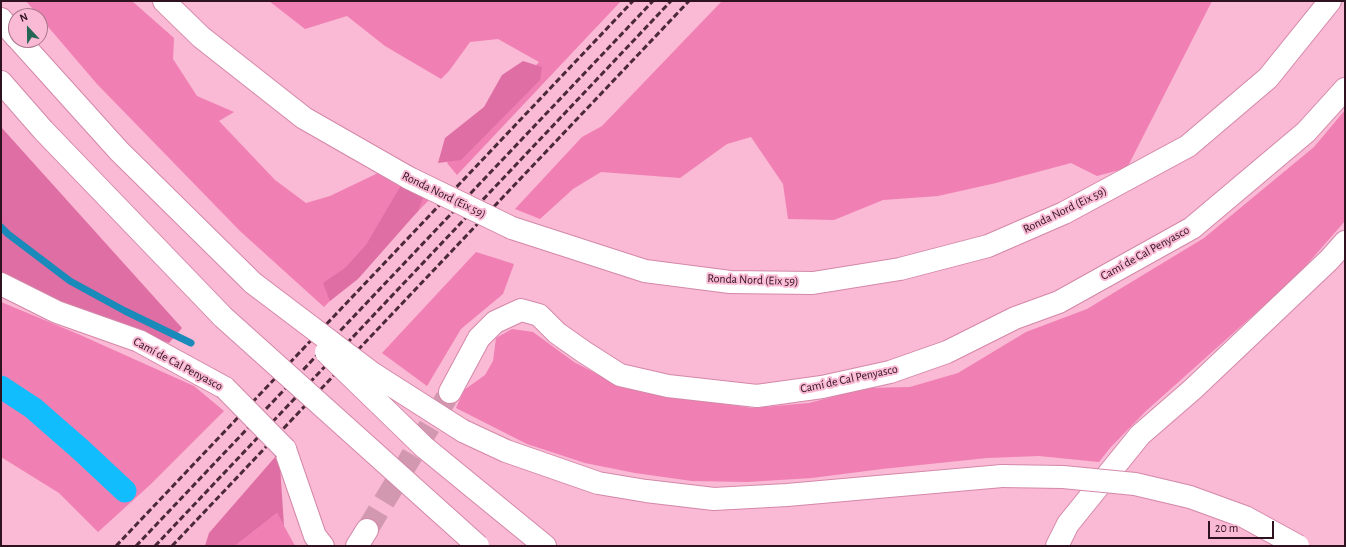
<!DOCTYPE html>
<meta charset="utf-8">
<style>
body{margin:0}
#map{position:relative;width:1346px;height:547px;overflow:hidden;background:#fab9d4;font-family:"Alegreya Sans",sans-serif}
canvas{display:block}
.frame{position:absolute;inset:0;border:2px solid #2f121f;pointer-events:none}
.north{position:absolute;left:8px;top:8px;width:40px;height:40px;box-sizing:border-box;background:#fab9d4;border:1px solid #a9768c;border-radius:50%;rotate:338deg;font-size:11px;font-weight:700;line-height:16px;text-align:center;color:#2f121f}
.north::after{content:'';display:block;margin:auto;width:14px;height:18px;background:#246553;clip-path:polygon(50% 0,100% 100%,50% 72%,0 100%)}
.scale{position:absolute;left:1208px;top:521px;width:66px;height:18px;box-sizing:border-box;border:2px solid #2f121f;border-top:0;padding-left:5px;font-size:12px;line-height:14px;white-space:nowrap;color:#2f121f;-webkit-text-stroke:3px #fab9d4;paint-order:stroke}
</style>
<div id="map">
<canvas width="1346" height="547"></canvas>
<div class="frame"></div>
<div class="north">N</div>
<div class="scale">20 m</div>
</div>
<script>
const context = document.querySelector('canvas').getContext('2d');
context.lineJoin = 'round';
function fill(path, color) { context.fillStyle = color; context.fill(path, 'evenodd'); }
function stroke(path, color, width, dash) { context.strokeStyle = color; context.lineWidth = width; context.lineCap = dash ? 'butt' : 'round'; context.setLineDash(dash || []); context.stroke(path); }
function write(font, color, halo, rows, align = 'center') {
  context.font = font + ' "Alegreya Sans",sans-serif'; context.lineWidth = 4; context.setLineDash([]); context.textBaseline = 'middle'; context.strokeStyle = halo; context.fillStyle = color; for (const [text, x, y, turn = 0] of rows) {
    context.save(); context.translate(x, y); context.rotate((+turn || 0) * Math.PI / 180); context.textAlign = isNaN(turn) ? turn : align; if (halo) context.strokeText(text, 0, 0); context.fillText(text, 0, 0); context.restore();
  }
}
fill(new Path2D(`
 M26 1H132L174 38 173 59 197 96 234 112 219 121 275 180 306 203 330 196 378 173 407 191 433 196 324 307 240 231 97 84Z
 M269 1H621L457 175 447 163 496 107 539 62 498 39 470 42 449 71 441 79 385 46 347 16 305 29Z
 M722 1H1212L1127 168 1097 176 1071 163 996 183 938 196 883 200 834 220 788 219 783 184 751 137 727 144 680 178 601 172 573 189 540 219 515 209 582 137 602 126Z
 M1345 110V221L1296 277 1146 411 1110 448 1099 462 1039 456 987 458 882 469 812 478 747 482 692 481 635 473 585 463 527 444 456 408 464 390 485 375 493 361 496 338 512 329 533 332 574 362 620 386 668 396 752 408 809 403 866 388 910 387 958 373 1026 332 1087 309 1204 238 1314 147Z
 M476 252 514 264 503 294 461 329 427 386 382 353Z
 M1 302 78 334 194 386 224 411 151 484 98 532 59 493 1 457Z
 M277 513 295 546H235Z`), '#f07fb3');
fill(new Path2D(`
 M523 61 542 67 540 80 461 160 438 163 445 138 484 107 502 75Z
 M1 127 182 328 169 343 135 331 75 313 1 278Z
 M428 186 418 211 358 279 330 301 323 283 345 268 366 245 400 187Z
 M276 456 280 465 284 526 277 513 235 546H205L209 533Z`), '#de6ea3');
stroke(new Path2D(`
 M1 227 8 234 70 281 125 311 191 343`), '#1a8aba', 7);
stroke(new Path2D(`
 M1 387 33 408 80 449 125 491`), '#11bdfd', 23);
stroke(new Path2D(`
 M367 530 450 392`), '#d198b0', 22, [22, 11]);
const minor = new Path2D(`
 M1 284 57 312 139 341 225 388
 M450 392 479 338 495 322 521 310 539 315 557 333 584 352 620 375 668 386 757 396 822 387 890 372 947 352 1015 318 1059 302 1192 228 1306 132 1345 89
 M285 449 315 536 323 546
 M357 546 367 530`);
const secondary = new Path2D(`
 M164 1 201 37 304 118 409 178
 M512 228 645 271 730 282 813 283 900 269 988 246 1064 213 1188 146 1268 78 1330 1`);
const motorway = new Path2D(`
 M1 19 16 37
 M19 40 119 151 253 283
 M1 82 43 130 223 317
 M463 431 506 451 598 483 646 491 714 499 787 495 1002 476
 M424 447 545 546
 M1057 546 1068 524 1140 435 1193 389 1329 260 1345 242`);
stroke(minor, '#d488a9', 24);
stroke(secondary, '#d488a9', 24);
stroke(motorway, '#d488a9', 24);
stroke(minor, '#fff', 22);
stroke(secondary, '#fff', 22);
stroke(motorway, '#fff', 22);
stroke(new Path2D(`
 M116 546 633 1
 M136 546 653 1
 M155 546 671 1
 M172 546 689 1`), '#4b2938', 3, [6, 3]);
const minorBridge = new Path2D(`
 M225 388 285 449`);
const secondaryBridge = new Path2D(`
 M409 178 512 228`);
const motorwayBridge = new Path2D(`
 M253 283 372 373 463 431
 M223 317 478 546
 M326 352 424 447
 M1002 476 1063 477 1135 484 1190 497 1245 517 1298 546`);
stroke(minorBridge, '#d488a9', 24, []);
stroke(secondaryBridge, '#d488a9', 24, []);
stroke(motorwayBridge, '#d488a9', 24, []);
stroke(minorBridge, '#fff', 22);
stroke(secondaryBridge, '#fff', 22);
stroke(motorwayBridge, '#fff', 22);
write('12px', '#2f121f', '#fab9d4', [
 ["Ronda Nord (Eix 59)",444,195,26],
 ["Ronda Nord (Eix 59)",1065,210,-26],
 ["Camí de Cal Penyasco",1145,253,-29],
 ["Ronda Nord (Eix 59)",753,280,2],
 ["Camí de Cal Penyasco",178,364,28],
 ["Camí de Cal Penyasco",849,379,-12]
]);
</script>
